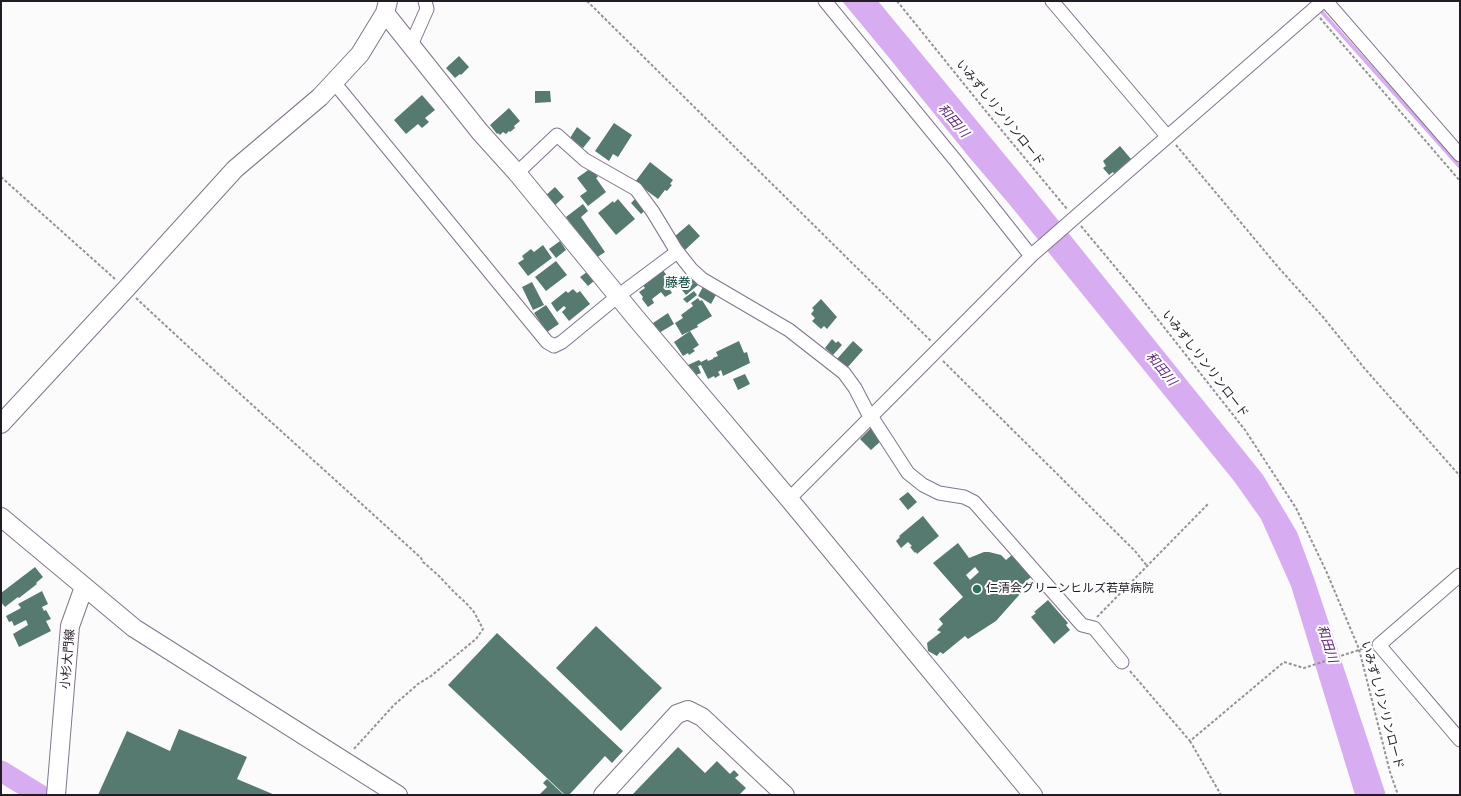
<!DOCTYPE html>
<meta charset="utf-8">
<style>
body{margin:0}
#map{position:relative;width:1461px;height:796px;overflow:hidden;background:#fbfbfb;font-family:"IBM Plex Sans",sans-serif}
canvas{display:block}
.frame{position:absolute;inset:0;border:2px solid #221c26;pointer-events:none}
</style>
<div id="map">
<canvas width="1461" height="796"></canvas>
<div class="frame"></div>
</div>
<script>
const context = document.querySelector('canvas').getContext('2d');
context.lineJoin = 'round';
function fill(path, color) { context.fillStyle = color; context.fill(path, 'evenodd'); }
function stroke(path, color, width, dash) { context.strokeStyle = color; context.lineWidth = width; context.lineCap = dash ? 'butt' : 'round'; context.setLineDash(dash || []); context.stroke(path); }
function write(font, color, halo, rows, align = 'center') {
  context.font = font + ' "IBM Plex Sans","Noto Sans JP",sans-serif'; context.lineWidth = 4; context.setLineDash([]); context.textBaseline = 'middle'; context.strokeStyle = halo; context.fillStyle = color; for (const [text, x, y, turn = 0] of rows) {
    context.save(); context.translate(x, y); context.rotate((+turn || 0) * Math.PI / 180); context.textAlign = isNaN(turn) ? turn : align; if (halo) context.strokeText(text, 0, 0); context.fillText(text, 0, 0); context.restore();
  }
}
fill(new Path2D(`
 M842 1H878L1033 189 1263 475 1297 532 1314 578 1386 795H1355L1291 586 1261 519 1234 481 1010 205 969 157 886 54Z`), '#d8acf1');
stroke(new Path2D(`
 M1312 1 1460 167`), '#d8acf1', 3.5);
stroke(new Path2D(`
 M1 771 40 795`), '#d8acf1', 21);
fill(new Path2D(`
 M459 56 469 67 461 75 460 74 455 78 446 68Z
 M535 91H550L551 102 535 103Z
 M422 95 435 110 425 118 429 122 422 128 418 124 406 134 394 120Z
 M509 108 520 121 514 126 515 128 510 132 509 131 506 134 503 132 500 135 498 133 497 134 490 125Z
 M614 123 632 135 618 157 613 154 609 161 595 151Z
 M577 127 591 138 583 148 570 138Z
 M1120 146 1131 159 1114 174 1113 172 1109 175 1103 168 1106 166 1103 161Z
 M650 162 673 180 670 184 672 185 667 191 665 190 658 199 635 182Z
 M591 168 598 177 596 178 606 192 588 206 580 196 587 191 577 178Z
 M555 187 564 197 553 207 544 197Z
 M637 197 648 208 641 214 631 203Z
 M618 199 635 219 616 235 598 213 613 201 614 203Z
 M583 204 588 211 581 217 605 252 596 258 566 217Z
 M689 224 700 236 685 250 674 237Z
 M560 241 566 250 556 258 549 249Z
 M543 245 552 258 528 276 518 263 524 259 522 256 531 249 534 252Z
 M556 261 567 275 546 291 535 277Z
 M663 270 674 287 670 290 672 293 665 297 661 292 652 299 654 303 648 307 642 299 643 297 639 292 645 288 642 284Z
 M587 272 594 281 588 286 580 277Z
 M690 274 698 285 686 295 677 284Z
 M532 282 544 305 533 310 522 287Z
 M704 285 717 293 711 304 698 296Z
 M573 289 577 293 580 291 590 304 569 321 562 312 566 308 564 306 557 312 551 303 566 291 568 293Z
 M694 291 697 295 687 303 683 299Z
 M698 298 700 301 702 300 712 316 697 325 698 327 682 335 675 323 683 318 681 315 693 306 691 303Z
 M821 299 837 317 827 329 824 326 821 329 812 321 815 318 811 314 814 310 812 308Z
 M546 305 559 324 547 332 534 313Z
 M668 313 674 324 659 333 653 323Z
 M690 331 699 345 693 349 695 351 689 355 688 353 683 356 674 342Z
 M832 339 836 343 838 341 842 345 833 355 825 348Z
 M739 341 744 353 747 352 750 363 723 376 721 370 718 372 720 375 715 378 714 376 708 379 701 365 698 366 701 373 696 375 692 369 690 370 688 365 699 360 701 362 707 359 708 361 713 359V358L718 356 716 352Z
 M853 341 863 350 847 368 837 359Z
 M745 374 750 384 738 390 733 379Z
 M871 428 882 440 871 450 860 439Z
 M908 492 917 502 908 510 899 499Z
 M923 516 939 536 917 554 916 552 915 553 910 547 912 546 908 542 901 548 896 541 900 537 899 536Z
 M958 543 969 558 984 552H989L1001 555 1006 560 1013 554 1031 577 1016 590 1020 594 996 621 968 639 965 636 943 654 940 652 937 656 928 651 927 643 941 632 937 630 943 624 939 619 963 597 933 563ZM975 567 979 572 970 580 966 575Z
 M35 567 43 577 36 583 37 584 19 598 18 597 5 607 1 602V593Z
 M42 591 48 604 42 607 44 611 46 610 51 619 46 621 51 631 19 647 13 634 28 625 26 620 14 626 12 621 9 622 6 616 21 608 18 604Z
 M1048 600 1068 623 1066 625 1070 630 1054 644 1031 617 1036 613 1034 612Z
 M596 626 662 688 621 731 556 668Z
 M497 633 623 751 612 763 605 756 569 795H565L448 685Z
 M179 729 247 757 237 779 275 795H98L127 731 170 751Z
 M678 747 705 773 717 761 730 774 734 770 739 775 735 778 746 788 739 795H632Z
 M547 779 564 795H539L547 787 543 783Z`), '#577a70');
const street = new Path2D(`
 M825 1 956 161 1031 256
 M1052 1 1167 136
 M1326 1 1460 155
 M411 45 427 9 425 1
 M337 86 547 342 554 346 562 342 618 296 677 252
 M517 173 557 135 585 160 636 189 653 212 676 250 691 269 702 279 789 330 844 373 855 388 870 417
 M871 416 908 473 923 485 939 493 964 497 974 502 1082 625 1094 628 1122 662
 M789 499 1033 254 1323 1
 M1460 575 1379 645 1460 740`);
const secondary = new Path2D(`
 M385 13 480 132 517 173 635 317 789 499 1033 795
 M1 424 126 289 235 169 320 97 360 54 385 13 388 1
 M1 517 134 628 398 795
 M56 795 70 626 84 587
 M603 795 677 714 688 710 702 717 785 795`);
stroke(street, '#83748c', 15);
stroke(secondary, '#83748c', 20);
stroke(new Path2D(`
 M587 1 931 341
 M897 1 989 115 1067 209
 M1320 18 1460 181
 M1176 145 1278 267 1323 317 1365 369 1460 476
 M1 177 115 279
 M1081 226 1141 298 1245 430 1296 508 1327 573 1359 649 1390 772 1398 795
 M136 298C230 386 326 471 421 558L423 562 438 575 455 593 466 603 474 612 483 629 476 639 431 676 418 684 394 705 353 750
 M943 361 1135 551 1147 566
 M1097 617 1209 503
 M1130 671 1190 741 1284 662 1304 668 1368 647
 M1190 741 1221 795`), '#949296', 2, [3, 2]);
stroke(street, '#fff', 13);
stroke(secondary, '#fff', 18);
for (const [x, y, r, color] of [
 [977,589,5,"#2d7061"]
]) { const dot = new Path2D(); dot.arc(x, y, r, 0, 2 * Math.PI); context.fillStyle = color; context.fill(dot); stroke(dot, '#fff', 1.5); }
write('12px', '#221c26', '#fff', [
 ["いみずしリンリンロード",1000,113,51],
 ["いみずしリンリンロード",1205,364,52],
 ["小杉大門線",68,659,-85],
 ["いみずしリンリンロード",1382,705,75]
]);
write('12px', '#221c26', '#fff', [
 ["仁清会グリーンヒルズ若草病院",986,589]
], 'left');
write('italic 13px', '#5f2979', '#fff', [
 ["和田川",953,121,49],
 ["和田川",1161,369,50],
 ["和田川",1327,644,72]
]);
write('13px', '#013e33', '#fff', [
 ["藤巻",678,283]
]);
</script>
